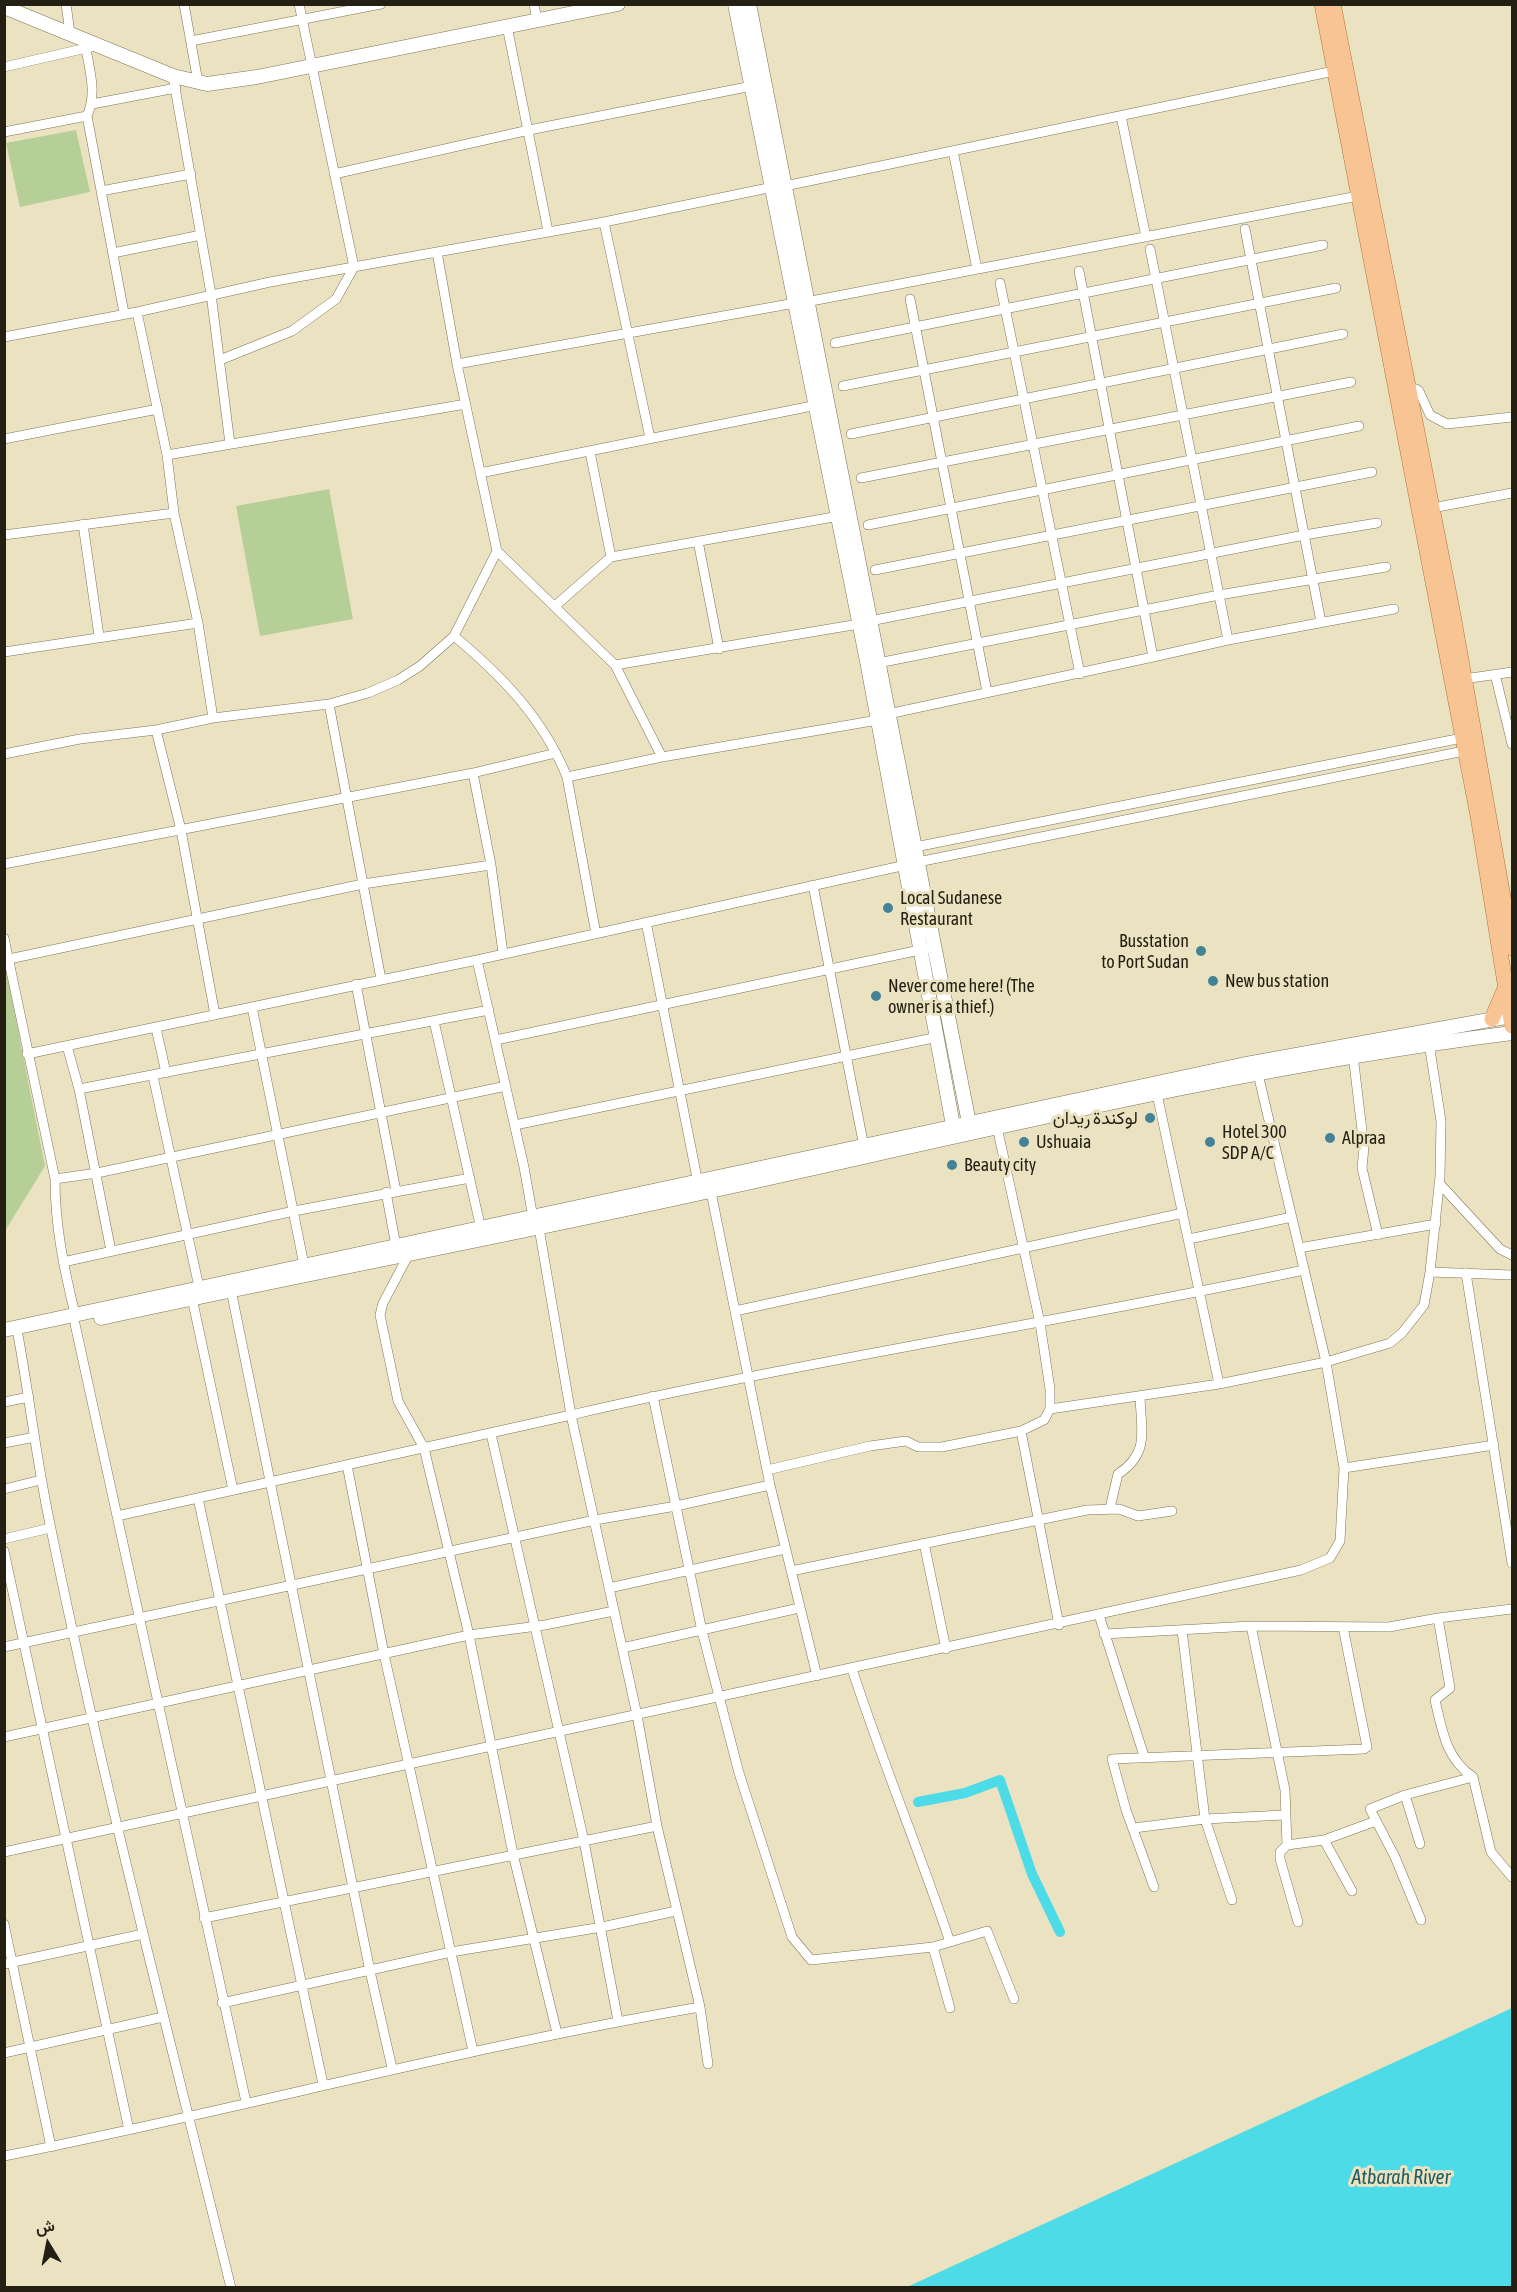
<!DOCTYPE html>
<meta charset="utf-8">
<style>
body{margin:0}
#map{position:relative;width:1517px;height:2292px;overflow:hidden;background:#ebe2c1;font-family:"Asap Condensed",Vazirmatn,sans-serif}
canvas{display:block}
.frame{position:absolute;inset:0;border:6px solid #231f13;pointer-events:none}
.north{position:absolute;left:18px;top:2214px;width:60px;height:60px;-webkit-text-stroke:4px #ebe2c1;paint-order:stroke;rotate:350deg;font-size:16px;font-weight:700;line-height:24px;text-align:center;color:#231f13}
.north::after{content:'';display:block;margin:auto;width:21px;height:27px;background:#231f13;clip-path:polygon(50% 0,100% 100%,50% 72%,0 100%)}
</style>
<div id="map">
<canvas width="1517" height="2292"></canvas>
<div class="frame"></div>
<div class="north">ش</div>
</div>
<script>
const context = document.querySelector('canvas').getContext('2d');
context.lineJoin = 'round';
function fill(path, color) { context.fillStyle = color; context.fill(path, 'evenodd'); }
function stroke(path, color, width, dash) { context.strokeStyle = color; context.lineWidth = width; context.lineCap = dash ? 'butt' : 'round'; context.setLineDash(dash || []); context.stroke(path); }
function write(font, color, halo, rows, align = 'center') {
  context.font = font + ' "Asap Condensed",Vazirmatn,sans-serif'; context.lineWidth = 6; context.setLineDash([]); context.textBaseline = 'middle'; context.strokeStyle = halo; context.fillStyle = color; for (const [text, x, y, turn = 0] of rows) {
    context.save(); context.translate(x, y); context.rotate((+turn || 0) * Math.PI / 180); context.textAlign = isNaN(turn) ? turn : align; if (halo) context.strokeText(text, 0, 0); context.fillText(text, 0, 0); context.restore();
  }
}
fill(new Path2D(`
 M76 130 90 192 20 207 6 143Z
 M329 489 353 619 260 636 236 506Z
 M4 960 45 1166 5 1231H4Z`), '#b6cf97');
fill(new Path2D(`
 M1512 2008V2287H907Z`), '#4ddbe7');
stroke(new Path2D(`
 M918 1802 965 1793 1000 1780 1032 1874 1060 1932`), '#4ddbe7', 10);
const street = new Path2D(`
 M66 4 70 33
 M184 4 198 82
 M534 4 537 21
 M507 26 548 231
 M191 41 381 4
 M86 49C90 72 97 94 87 116L124 313
 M4 67 91 47
 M173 76 211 294 230 444
 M92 104 176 88
 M1121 116 1146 237
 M4 132 87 116
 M953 151 977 269
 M334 174 529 130 752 86
 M785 186 1334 71
 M101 191 191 174
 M604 222 650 438
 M1245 229 1321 622
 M1150 249 1228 640
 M113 253 201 235
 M1000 283 1080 674
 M910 299 987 692
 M806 302 1358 196
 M137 312 167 455 174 513 198 623 213 718
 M4 337 137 312 270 282 604 222 773 187
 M835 343 1323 245
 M220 360 292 331 336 299 354 267 299 4
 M457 364 795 303
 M843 386 1336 288
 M1406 390 1416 389 1419 391 1430 415 1447 424 1512 417
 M851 434 1343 334
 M4 439 158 409
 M590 452 611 557
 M167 455 466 404
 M480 473 817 405
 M861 478 1351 382
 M1432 508 1512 493
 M83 524 99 636
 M868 525 1359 426
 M4 535 174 513
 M698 541 719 649
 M497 551 615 665 662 757
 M875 570 1372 472
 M555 606 611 557 839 516
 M870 621 1304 535 1377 523
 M454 636C502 676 543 718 567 777L596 934
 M4 652 198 623
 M1153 657 1228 640 1394 609
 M878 663 1219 595 1386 567
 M615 665 859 624
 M1495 674 1512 744
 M1464 679 1512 672
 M329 704 381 979
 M888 714 1153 657 1079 271
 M156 730 181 830 215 1015
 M4 754 80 739 156 730 213 718 329 704 368 693 398 680 420 666 454 636 497 551 457 364 437 252
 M473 773 491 865 503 953
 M567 777 662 757 878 720
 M915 847 1462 738
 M918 862 1464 751
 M4 864 473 773 556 753
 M813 885 864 1147
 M646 922 698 1183
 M4 938 55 1179C55 1226 64 1269 75 1314
 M9 959 363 884 491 865
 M477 960 524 1167 533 1218
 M356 984 396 1191
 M252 1007 304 1265
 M434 1021 481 1229
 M156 1028 166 1073
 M496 1040 934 947
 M67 1046 79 1089 111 1251
 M27 1054 477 960 906 865
 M1353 1055 1364 1147 1362 1168 1378 1235
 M153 1076 199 1287
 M79 1089 489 1010
 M1157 1094 1219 1384
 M515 1125 938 1037
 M55 1179 97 1173 506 1086
 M1439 1183 1500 1249 1512 1255
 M710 1187 770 1485 817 1676
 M386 1192 396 1246
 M539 1228 571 1415C814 1359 1060 1322 1304 1270
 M1189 1239 1292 1217
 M1299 1248 1436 1224
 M409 1254 383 1303 380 1315 398 1401 424 1448 469 1635 513 1854 557 2033
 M63 1262 294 1211 470 1178
 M1430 1272 1512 1275
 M1466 1273 1512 1563
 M231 1290 370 1971 392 2068
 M192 1298 233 1490
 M735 1311 1183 1213
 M75 1324 117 1516 571 1415 637 1715 657 1826 700 2007 708 2064
 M18 1335C30 1400 37 1465 51 1529 103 1784 169 2035 231 2288
 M653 1396 702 1631 739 1773 792 1937 811 1960 933 1947 987 1931 1014 1999
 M4 1402 29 1397
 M1050 1409 1219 1384 1326 1362 1258 1074
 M1021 1431 1059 1625
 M491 1434 584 1841 618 2021
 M4 1443 35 1437
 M347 1465 384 1654 473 2051
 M1344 1468 1494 1445
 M767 1470 870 1446 906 1441 918 1447H942L1021 1431 1044 1420 1050 1409V1389L1040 1323 997 1127
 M4 1489 41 1480
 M198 1498 323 2084
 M1110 1508 1118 1474C1150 1453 1141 1431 1140 1396
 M117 1516 246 2102
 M4 1539 50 1528
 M924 1543 946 1649
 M4 1551 129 2130
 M791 1571 1087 1510 1119 1509 1138 1516 1172 1511
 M609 1588 785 1549
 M1099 1615 1144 1756
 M1438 1618 1450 1688 1435 1700C1442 1730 1446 1759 1473 1777L1491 1852 1512 1877
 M1251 1626 1285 1790 1287 1845
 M1182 1630 1205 1819 1232 1900
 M1104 1634 1251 1626 1389 1627 1438 1618 1512 1609
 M4 1647 595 1520 676 1506 770 1485
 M622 1648 799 1608
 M852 1669C882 1761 919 1850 950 1942
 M4 1737 469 1635 545 1625 614 1611
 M1405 1795 1420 1844
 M1134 1828 1205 1819 1284 1815
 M1324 1840 1352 1891
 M4 1852 1301 1570 1330 1558 1340 1541 1344 1468 1326 1362 1390 1343 1402 1333 1424 1305 1430 1272 1440 1176 1441 1121 1429 1043
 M1154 1887 1126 1810 1112 1759 1364 1749 1367 1747 1343 1627
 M204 1918 657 1826
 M1421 1920 1395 1857 1370 1809 1405 1795 1473 1777
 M1298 1922 1280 1859V1852L1287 1845 1324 1840 1376 1821
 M4 1924 51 2147
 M933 1947 950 2008
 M4 1964 143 1934
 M222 2003 451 1952 602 1927 676 1911
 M4 2053 163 2017
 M4 2156C237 2110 466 2047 700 2007`);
const secondary = new Path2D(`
 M735 4 867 661 955 1136
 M749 4 971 1133
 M4 7 173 76 207 84 257 77 618 4
 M101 1318C303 1274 507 1236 710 1191 976 1133 1242 1067 1512 1033
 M4 1330 1241 1065 1511 1016`);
const primary = new Path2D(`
 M1322 4 1478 816 1512 1026
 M1333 4 1453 615 1512 948
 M1492 1019 1506 986`);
stroke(street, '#7d7457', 10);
stroke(secondary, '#7d7457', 15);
stroke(primary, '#ac7137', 16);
stroke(street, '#fff', 9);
stroke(secondary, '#fff', 14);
stroke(primary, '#f9c493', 15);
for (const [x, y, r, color] of [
 [888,908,6,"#448297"],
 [1201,951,6,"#448297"],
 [1213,981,6,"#448297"],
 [876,996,6,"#448297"],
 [1150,1118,6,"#448297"],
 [1330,1138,6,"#448297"],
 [1024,1142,6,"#448297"],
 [1210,1142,6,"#448297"],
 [952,1165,6,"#448297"]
]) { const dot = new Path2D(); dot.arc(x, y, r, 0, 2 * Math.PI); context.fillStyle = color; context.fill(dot); stroke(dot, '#ebe2c1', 2); }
write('18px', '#231f13', '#ebe2c1', [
 ["Local Sudanese",900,898],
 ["Restaurant",900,919],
 ["Busstation",1189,941,"right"],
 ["to Port Sudan",1189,962,"right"],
 ["New bus station",1225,981],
 ["Never come here! (The",888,986],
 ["owner is a thief.)",888,1007],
 ["لوكندة ريدان",1138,1118,"right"],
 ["Hotel 300",1222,1132],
 ["SDP A/C",1222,1153],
 ["Alpraa",1342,1138],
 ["Ushuaia",1036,1142],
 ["Beauty city",964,1165]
], 'left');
write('italic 20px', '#235d62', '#ebe2c1', [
 ["Atbarah River",1401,2178]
]);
</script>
